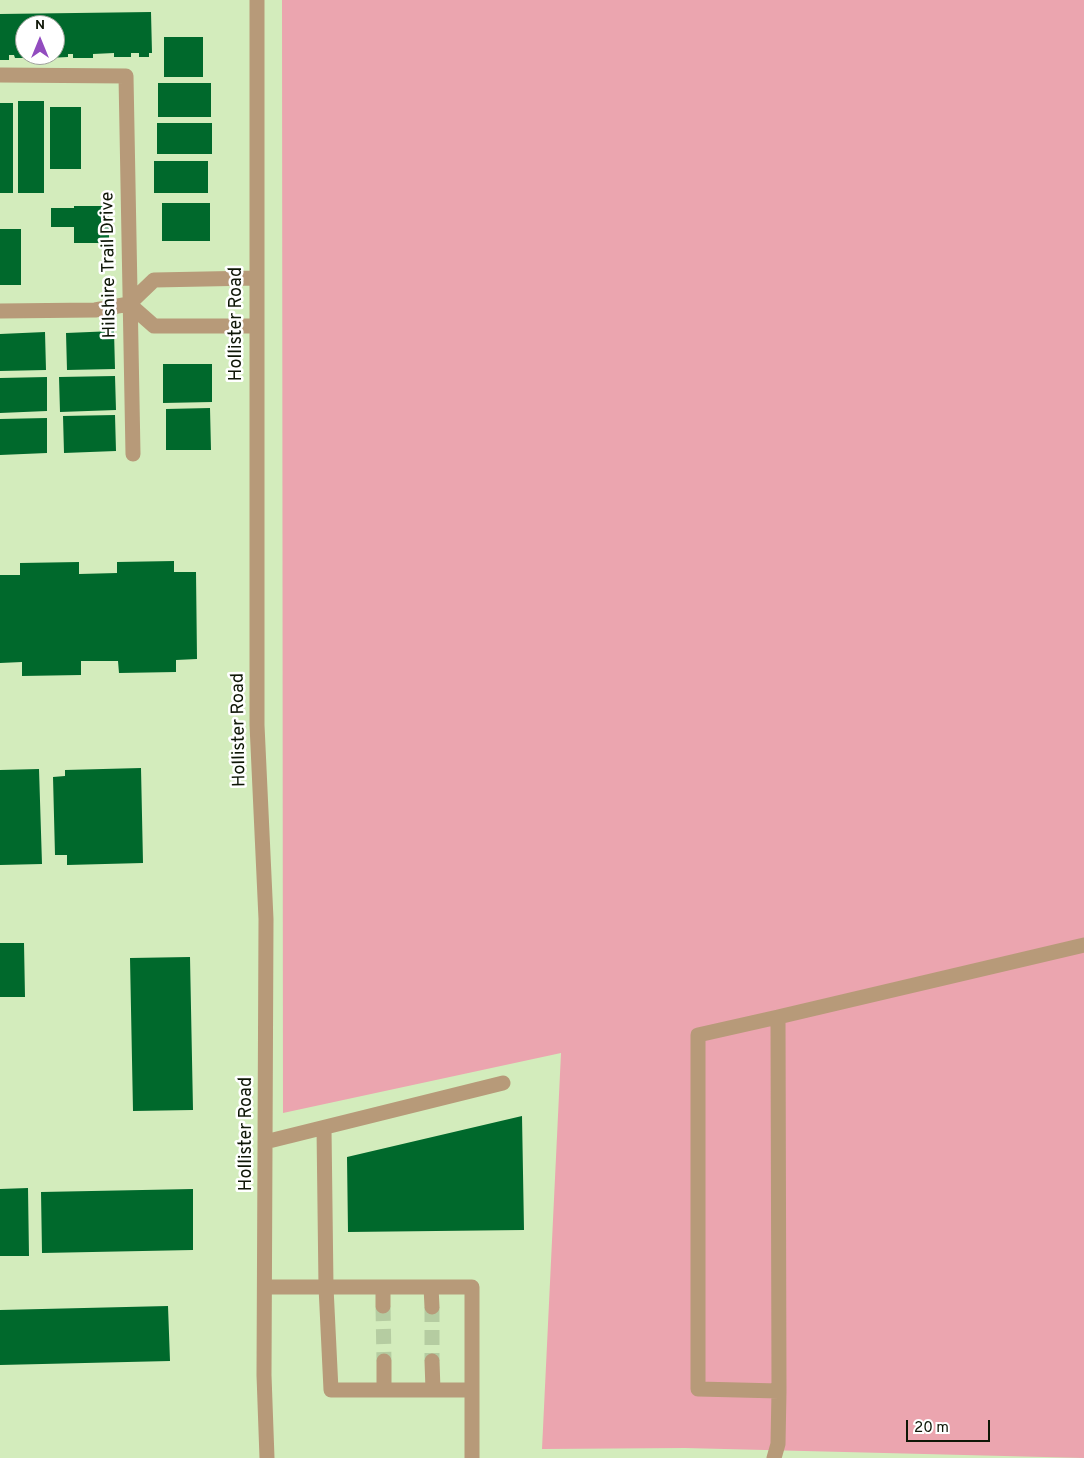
<!DOCTYPE html>
<style>
body{margin:0}
#map{position:relative;width:1084px;height:1458px;overflow:hidden;background:#d3ecbc;font-family:Overpass,sans-serif}
canvas{display:block}
.north{position:absolute;left:15px;top:15px;width:50px;height:50px;box-sizing:border-box;background:#fff;border:1px solid #9fa29b;border-radius:50%;rotate:0deg;font-size:14px;font-weight:700;line-height:20px;text-align:center;color:#0e1606}
.north::after{content:'';display:block;margin:auto;width:18px;height:22px;background:#924cbf;clip-path:polygon(50% 0,100% 100%,50% 72%,0 100%)}
.scale{position:absolute;left:906px;top:1420px;width:84px;height:22px;box-sizing:border-box;border:2px solid #0e1606;border-top:0;padding-left:6px;font-size:15px;line-height:18px;white-space:nowrap;color:#0e1606;-webkit-text-stroke:4px #fff;paint-order:stroke}
</style>
<div id="map">
<canvas width="1084" height="1458"></canvas>
<div class="north">N</div>
<div class="scale">20 m</div>
</div>
<script>
const context = document.querySelector('canvas').getContext('2d');
context.lineJoin = 'round';
function fill(path, color) { context.fillStyle = color; context.fill(path, 'evenodd'); }
function stroke(path, color, width, dash) { context.strokeStyle = color; context.lineWidth = width; context.lineCap = dash ? 'butt' : 'round'; context.setLineDash(dash || []); context.stroke(path); }
function write(font, color, halo, rows, align = 'center') {
  context.font = font + ' Overpass,sans-serif'; context.lineWidth = 5; context.setLineDash([]); context.textBaseline = 'middle'; context.strokeStyle = halo; context.fillStyle = color; for (const [text, x, y, turn = 0] of rows) {
    context.save(); context.translate(x, y); context.rotate((+turn || 0) * Math.PI / 180); context.textAlign = isNaN(turn) ? turn : align; if (halo) context.strokeText(text, 0, 0); context.fillText(text, 0, 0); context.restore();
  }
}
fill(new Path2D(`
 M282 0H1084V1458L685 1448 542 1449 561 1053 283 1113Z`), '#eba5af');
fill(new Path2D(`
 M151 12 152 53H149V57H139V53H131V57H114V53L93 54V58H73V54H68V57L48 58V55H55V25H25V55H31V58H15L14 55H9V60H0V14Z
 M164 37H203V77H164Z
 M158 83H211V117H158Z
 M18 101H44V193H18Z
 M0 103H13V193H0Z
 M50 107H81V169H50Z
 M157 123H212V154H157Z
 M154 161H208V193H154Z
 M162 203H210V241H162Z
 M74 206H109V243H74V227H51V208H74Z
 M0 229H21V285H0Z
 M114 331 115 369 67 370 66 333Z
 M45 332 46 370 0 371V334Z
 M163 364H212V402L163 403Z
 M115 376 116 410 60 412 59 377Z
 M47 377V411L0 413V378Z
 M210 408 211 450H166V409Z
 M115 415 116 451 64 453 63 416Z
 M47 418V453L0 455V419Z
 M174 561V572H196L197 659 176 660V672L119 673 118 661H81V675L22 676V662L0 663V575H20V563L79 562V574L117 573V562Z
 M141 768 143 863 67 865V855H55L53 777 65 776V770Z
 M39 769 42 864 0 865V770Z
 M0 943H24L25 997H0Z
 M190 957 193 1110 133 1111 130 958Z
 M522 1116 524 1230 348 1232 347 1157Z
 M28 1188 29 1256H0V1189Z
 M193 1189V1250L42 1253 41 1192Z
 M168 1306 170 1361 0 1365V1310Z`), '#00692c');
stroke(new Path2D(`
 M383 1306 384 1361
 M432 1307V1361`), '#b5cca1', 15, [15, 8]);
stroke(new Path2D(`
 M257 0V725L266 919 264 1375 267 1458
 M0 75 126 76 133 454
 M129 304 154 326H256
 M0 311 95 310 129 304 154 280 256 278
 M778 1017 698 1035V1389L779 1391
 M324 1128 326 1287 331 1390H472
 M265 1142 503 1083
 M265 1287H472V1458
 M383 1287V1306
 M431 1287 432 1307
 M384 1361V1389
 M432 1361 433 1390
 M774 1458 778 1444 779 1391 778 1017 1084 945`), '#b79a79', 15);
write('18px', '#0e1606', '#fff', [
 ["Hilshire Trail Drive",110,265,-91],
 ["Hollister Road",237,324,-90],
 ["Hollister Road",240,730,-91],
 ["Hollister Road",247,1134,-90]
]);
</script>
